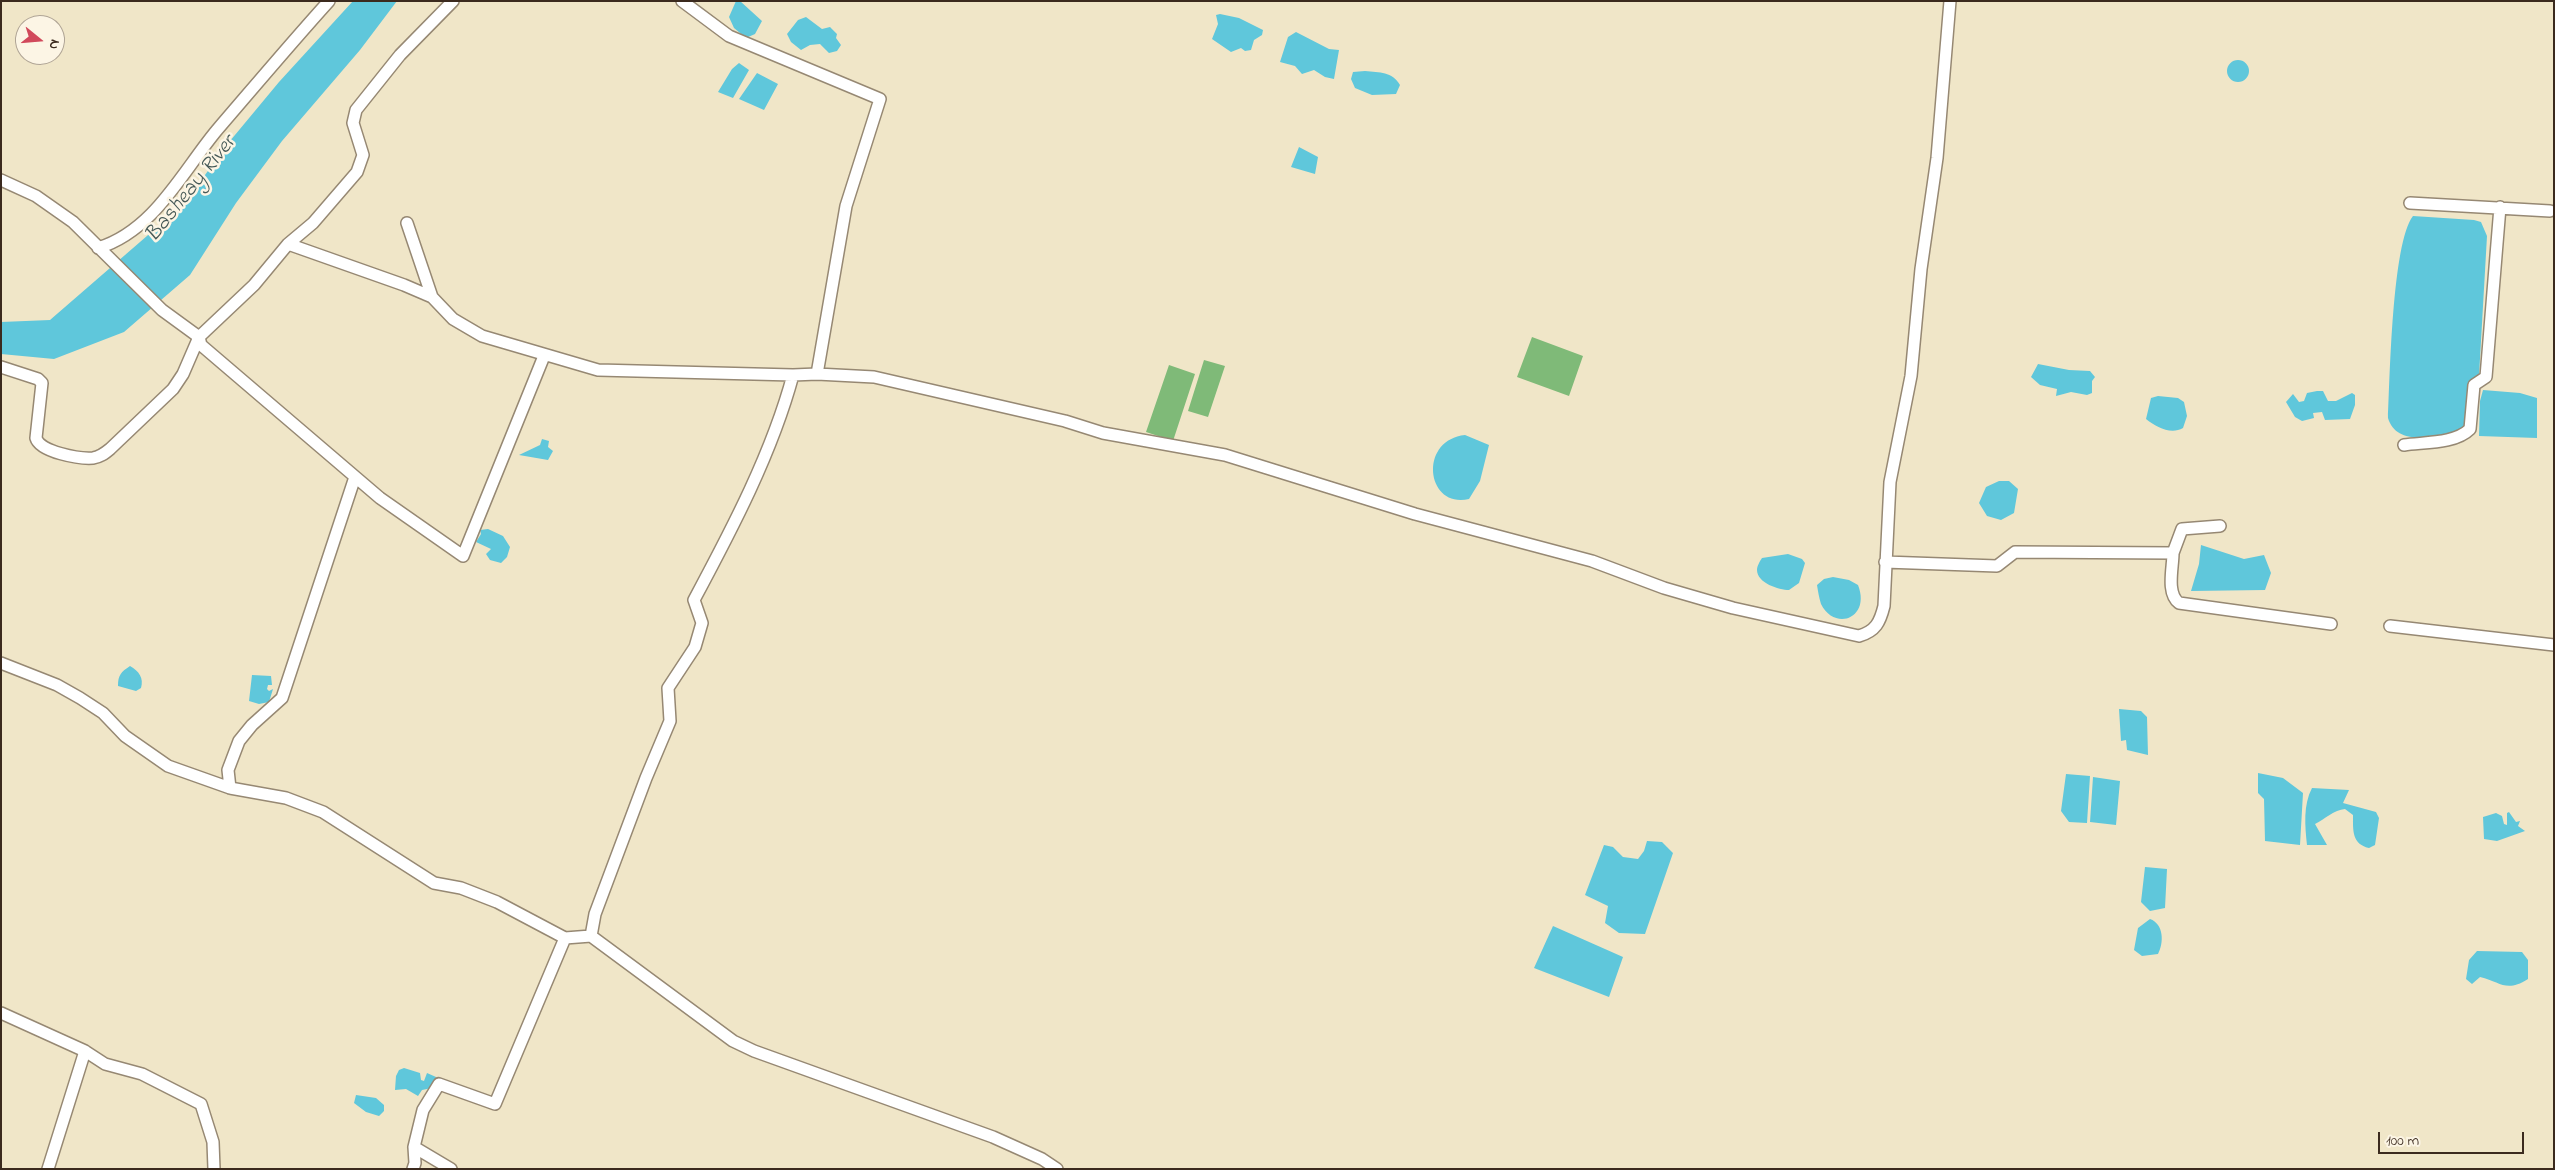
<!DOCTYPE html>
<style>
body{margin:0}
#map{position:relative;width:2555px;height:1170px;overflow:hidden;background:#f0e6c8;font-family:"Indie Flower",sans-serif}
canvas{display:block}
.frame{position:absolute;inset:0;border:2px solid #3b2a1e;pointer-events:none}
.north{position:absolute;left:15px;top:15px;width:50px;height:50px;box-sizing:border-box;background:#fcf5e5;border:1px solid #afa495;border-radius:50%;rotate:107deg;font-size:14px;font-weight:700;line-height:20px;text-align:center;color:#3b2a1e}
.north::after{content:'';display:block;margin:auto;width:18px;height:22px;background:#d1495b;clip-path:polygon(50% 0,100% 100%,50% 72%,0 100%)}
.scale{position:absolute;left:2378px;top:1132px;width:146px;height:22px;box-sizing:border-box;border:2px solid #3b2a1e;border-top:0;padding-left:6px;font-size:15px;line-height:18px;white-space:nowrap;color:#3b2a1e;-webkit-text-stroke:4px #fcf5e5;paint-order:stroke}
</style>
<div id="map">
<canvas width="2555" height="1170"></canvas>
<div class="frame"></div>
<div class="north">N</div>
<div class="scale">100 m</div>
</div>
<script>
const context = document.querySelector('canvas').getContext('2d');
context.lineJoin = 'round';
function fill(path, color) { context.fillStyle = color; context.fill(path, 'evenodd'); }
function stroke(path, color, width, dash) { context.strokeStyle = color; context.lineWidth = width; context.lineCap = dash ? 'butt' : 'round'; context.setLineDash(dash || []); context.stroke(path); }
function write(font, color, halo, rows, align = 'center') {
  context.font = font + ' "Indie Flower",sans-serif'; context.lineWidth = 5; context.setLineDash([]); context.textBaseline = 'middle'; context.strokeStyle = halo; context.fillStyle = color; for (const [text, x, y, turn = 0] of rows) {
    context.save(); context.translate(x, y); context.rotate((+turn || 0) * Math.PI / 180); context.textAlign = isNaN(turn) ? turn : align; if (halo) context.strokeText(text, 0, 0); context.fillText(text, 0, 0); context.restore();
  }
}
fill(new Path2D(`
 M1532 337 1583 356 1569 396 1517 377Z
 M1204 360 1225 366 1208 417 1188 411Z
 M1169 365 1195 374 1173 441 1146 432Z`), '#7fba78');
fill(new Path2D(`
 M353 1H397L360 50 282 141 236 203 190 275 124 332 54 359 1 354V322L50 320 185 203 225 147 279 82Z
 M736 1H740L762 21 755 34 746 38 734 28 729 17Z
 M1220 14 1239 18 1263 30 1262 35 1254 40 1251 50 1245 51 1241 48 1231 52 1212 39 1218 24 1216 15Z
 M806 17 822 29 830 27 837 34 836 38 841 45 837 51 829 53 820 44 810 45 801 50 791 42 787 34 798 20Z
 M1296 32 1329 49 1339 50 1334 79 1325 77 1314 70 1302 74 1295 66 1280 62 1288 37Z
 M2227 71a11 11 0 1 1 22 0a11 11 0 1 1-22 0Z
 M739 63 749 70 733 98 718 92 732 69Z
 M1365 71C1380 73 1392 71 1400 85L1396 94 1372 95 1355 88 1351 79 1353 72Z
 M757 73 778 84 764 110 739 99Z
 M1299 147 1318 157 1315 174 1291 167Z
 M2413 216 2474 220 2481 222 2487 236 2479 376 2464 429C2441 435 2397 449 2388 418 2390 378 2392 243 2413 216Z
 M2038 364 2069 370 2090 371 2095 377 2092 381V393L2087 395 2071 392 2056 396 2057 389 2040 385 2031 377Z
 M2483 390 2520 393 2537 398V438L2479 436 2480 401Z
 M2317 391H2323L2328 401H2336L2352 393 2355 395V405L2350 419 2325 420 2322 412 2313 413 2314 418 2302 421 2295 417 2286 402 2293 394 2299 402 2304 401 2307 393Z
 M2158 396 2178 398 2184 402 2187 416 2183 428C2171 435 2156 427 2146 419L2151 398Z
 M1465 435 1489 445 1480 481 1469 499C1426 509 1418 440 1465 435Z
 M542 439 549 441 548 447 553 451 548 460 519 455 540 445Z
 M1999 481H2009L2018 489 2014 513 2001 520 1987 516 1979 503 1986 487Z
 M488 529 503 536 510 547 507 557 501 563 490 560 486 554 491 549 476 542 481 534 480 530Z
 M2201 545 2244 559 2264 555 2271 573 2265 590 2191 591 2199 564Z
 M1788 554 1802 559 1805 563 1799 583 1789 590C1779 590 1757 583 1757 570 1757 566 1760 561 1762 558Z
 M1833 577 1849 580 1858 585C1871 618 1835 632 1821 604 1819 598 1818 591 1817 585L1824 579Z
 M130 666C139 671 144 678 141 688L136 691 118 686C118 675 121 672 130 666Z
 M252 675 271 676 272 685H268L267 689 269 691 273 689 269 702 259 704 249 701Z
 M2119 709 2141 711 2147 717 2148 755 2127 750 2126 740 2121 741Z
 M2258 773 2283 778 2303 793 2300 845 2265 841 2264 799 2258 793Z
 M2066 774 2090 776 2087 823 2069 822 2061 811Z
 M2093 777 2120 781 2116 825 2090 822Z
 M2312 788 2349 790 2343 803 2376 812 2379 818 2375 845 2369 848C2352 844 2353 831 2353 815L2345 809C2334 810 2325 819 2315 824L2327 845H2307C2305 826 2303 805 2312 788Z
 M2509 812 2516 822 2520 821 2518 826 2525 831 2497 841 2484 839 2483 817 2496 813 2502 816 2504 824 2507 825V813Z
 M1647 841 1662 842 1673 853 1645 934 1619 933 1605 923 1608 906 1585 895 1604 845 1613 847 1623 857 1638 859 1644 851Z
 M2145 867 2167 869 2165 908 2150 911 2141 902Z
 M2150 919C2164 924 2164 943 2158 954L2142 956 2134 950 2138 928Z
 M1553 926 1623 957 1609 997 1534 968Z
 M2477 951 2522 952 2528 960V979C2506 993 2501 982 2480 977L2472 984 2466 979 2469 960Z
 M404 1068 420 1073 421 1080 424 1081 427 1073 436 1077 432 1088 422 1090 418 1096 406 1089 395 1090 396 1076 399 1070Z
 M356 1095 376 1098 384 1105V1111L379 1116 366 1112 354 1103Z`), '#5fc7db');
const minor = new Path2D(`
 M1 180 36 196 73 222 162 310 199 337 201 345 380 498 463 556 544 356
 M2410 203 2550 211
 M407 223 432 297
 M288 244 404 285 432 297 453 319 482 336 598 370 793 375
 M98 248C154 231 182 172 217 130 254 87 291 43 329 1
 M1 367 38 379 42 383 36 438C40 452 79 459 93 458 100 457 104 454 110 449L173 389 183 374 199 337 254 285 288 244 313 223 357 172 363 155 353 123 356 110 400 55 453 1
 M817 374 874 377 1065 421 1103 433 1225 455 1415 514 1592 561 1664 588 1733 608 1859 636C1876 631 1880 622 1884 606L1890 482 1911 376 1921 269 1937 158 1950 1
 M2404 445C2424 442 2455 444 2470 429L2474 385 2486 377 2500 207
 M2173 553C2173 568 2166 593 2179 603L2331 624
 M1885 562 1997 566 2015 552 2173 553 2182 529 2220 526
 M2390 626 2554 645
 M1 663 57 685 80 698 103 713 125 736 168 766 230 788 286 798 323 812 434 883 461 888 497 902 565 938
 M230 788 228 770 239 741 252 725 282 698 355 477
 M591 936 733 1041 754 1051 993 1137 1042 1159 1057 1169
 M1 1013 85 1051 48 1169
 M85 1051 105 1064 142 1074 201 1104 213 1142 214 1169
 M413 1169 415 1163 414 1147
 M451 1169 414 1147 423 1110 439 1084 495 1104 565 938 591 936 595 914 646 778 670 721 668 688 695 647 702 623 694 600C732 529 772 453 793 375L817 374 846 206 880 99 729 36 682 1`);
stroke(minor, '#968873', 14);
stroke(minor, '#fff', 11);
write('italic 22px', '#465957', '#fcf5e5', [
 ["Basheay River",192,190,-51]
]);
</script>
